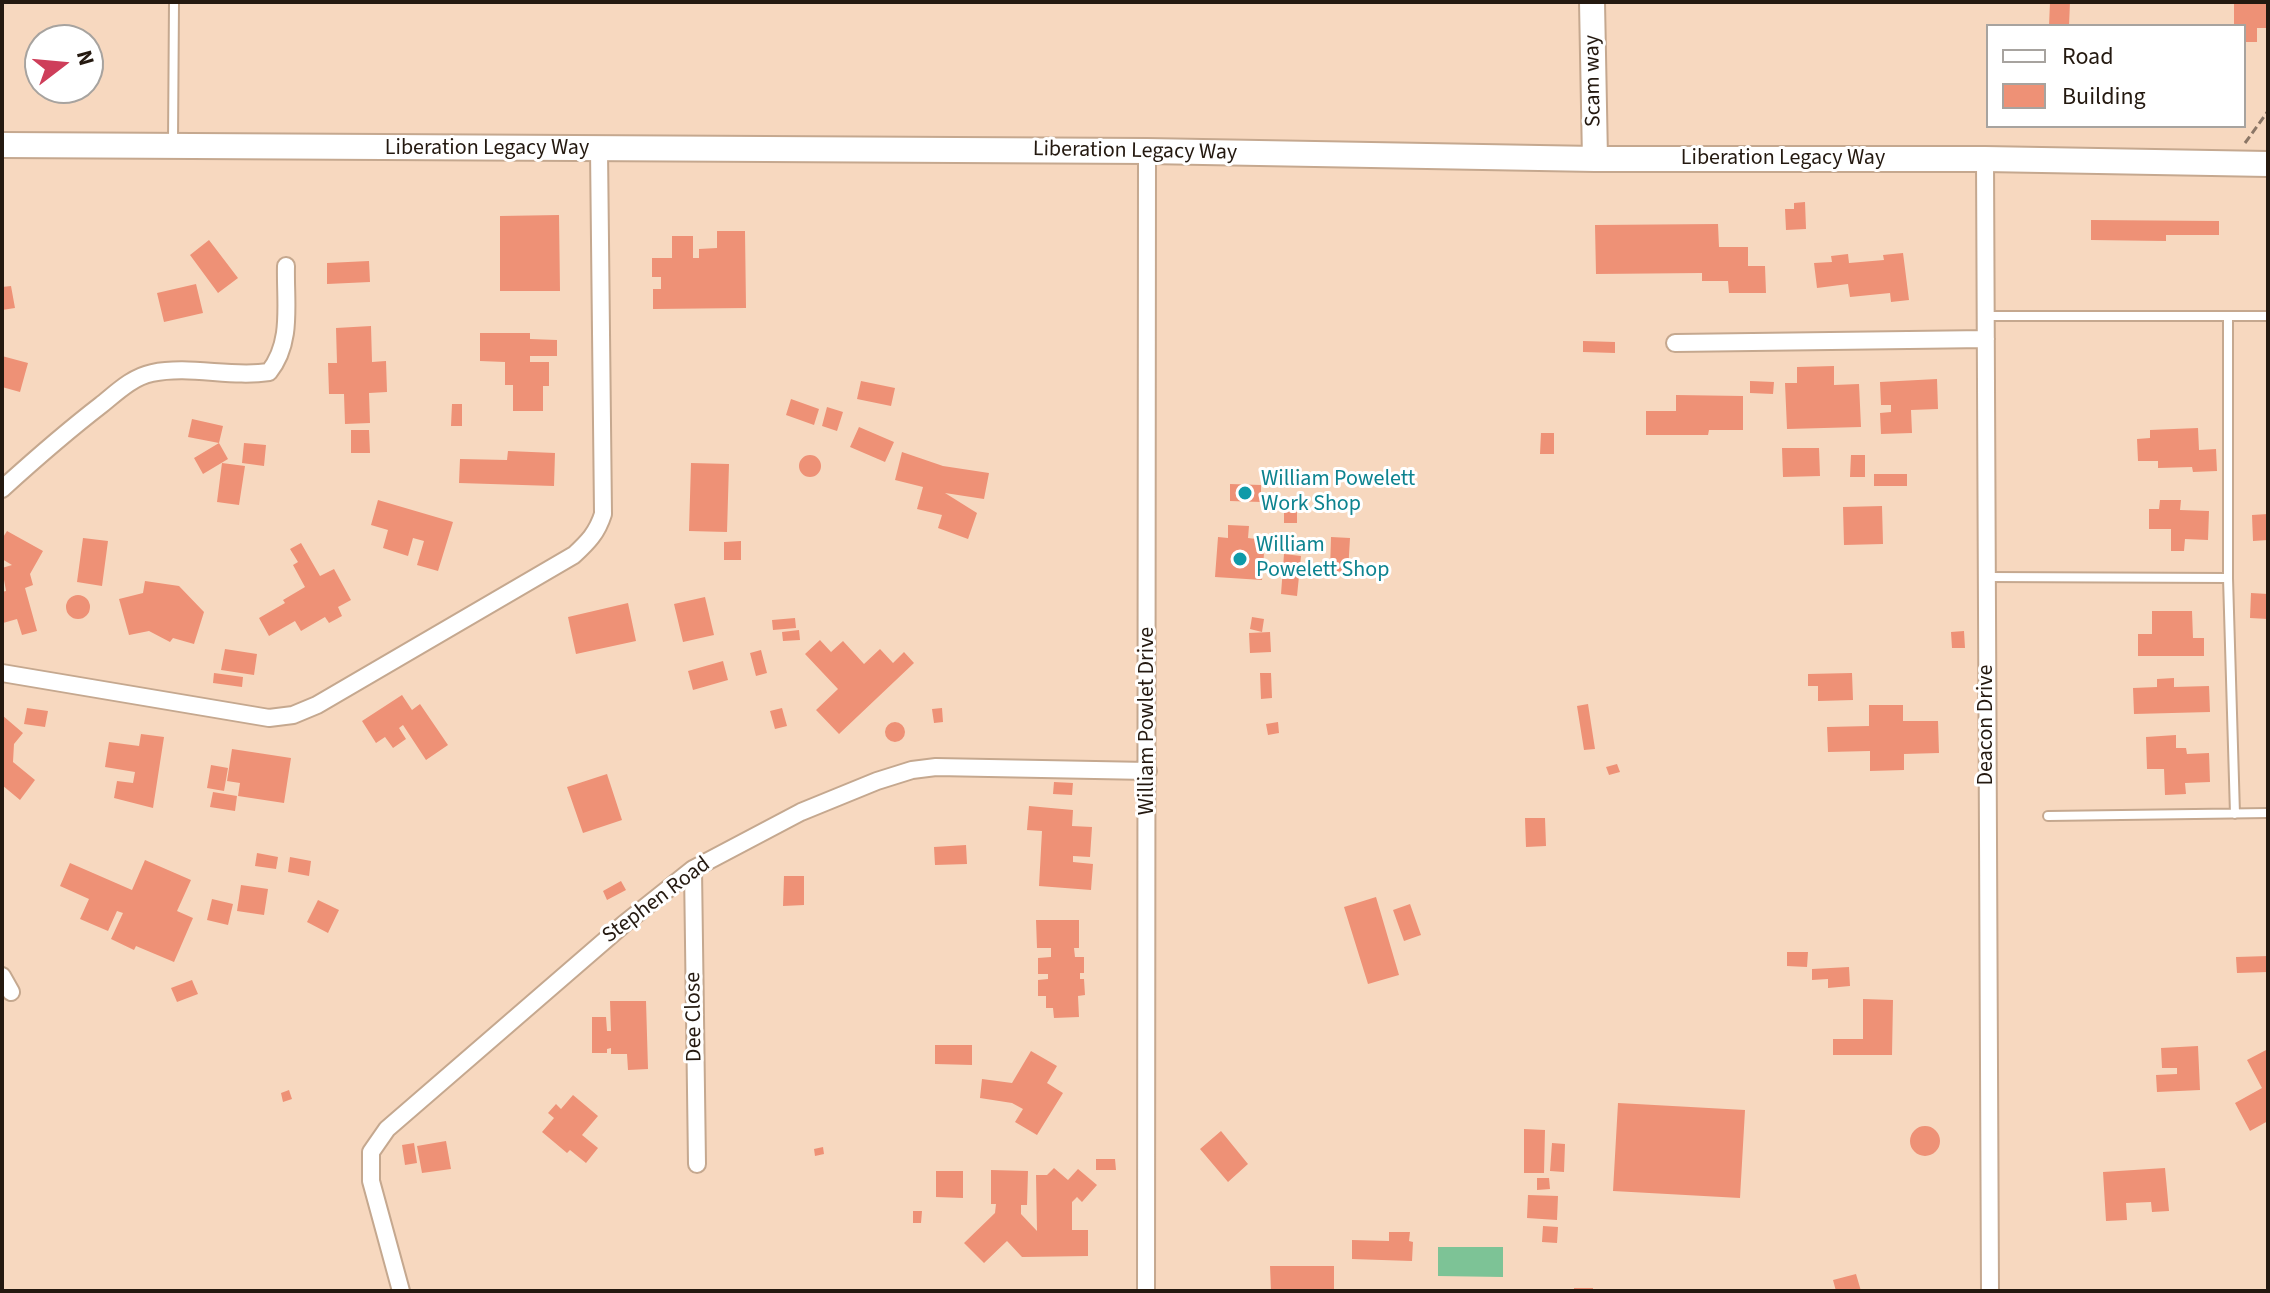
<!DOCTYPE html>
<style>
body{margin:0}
#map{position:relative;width:2270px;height:1293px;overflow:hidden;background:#f7d8bf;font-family:"Source Sans 3",sans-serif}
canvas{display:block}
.frame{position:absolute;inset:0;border:4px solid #241910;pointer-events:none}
.legend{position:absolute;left:1986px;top:24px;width:260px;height:104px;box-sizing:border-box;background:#fff;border:2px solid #a7a39f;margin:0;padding:10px 14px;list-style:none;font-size:24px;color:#241910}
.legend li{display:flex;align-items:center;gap:16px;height:40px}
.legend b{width:40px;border:2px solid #a7a39f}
.north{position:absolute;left:24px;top:24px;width:80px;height:80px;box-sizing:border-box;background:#fff;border:2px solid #a7a39f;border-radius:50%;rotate:74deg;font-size:22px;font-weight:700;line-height:32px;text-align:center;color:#241910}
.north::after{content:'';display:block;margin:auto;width:28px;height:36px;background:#ce3e5a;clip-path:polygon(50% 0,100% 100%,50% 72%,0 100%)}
</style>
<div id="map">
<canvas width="2270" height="1293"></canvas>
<div class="frame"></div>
<ul class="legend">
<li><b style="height:10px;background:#fff"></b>Road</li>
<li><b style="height:22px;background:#ee9176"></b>Building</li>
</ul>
<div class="north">N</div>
</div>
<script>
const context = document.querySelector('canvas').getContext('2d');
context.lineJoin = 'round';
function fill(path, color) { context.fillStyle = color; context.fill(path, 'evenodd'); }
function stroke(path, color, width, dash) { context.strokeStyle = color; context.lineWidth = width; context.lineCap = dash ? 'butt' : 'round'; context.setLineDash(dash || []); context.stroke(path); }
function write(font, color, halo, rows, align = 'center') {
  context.font = font + ' "Source Sans 3",sans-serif'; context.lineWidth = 6; context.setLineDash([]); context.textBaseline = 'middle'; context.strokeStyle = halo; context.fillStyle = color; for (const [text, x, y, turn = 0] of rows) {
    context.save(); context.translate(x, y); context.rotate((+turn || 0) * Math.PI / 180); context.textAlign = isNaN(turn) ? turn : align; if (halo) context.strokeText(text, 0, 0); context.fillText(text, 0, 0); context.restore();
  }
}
fill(new Path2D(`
 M1438 1247H1503V1277L1438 1276Z`), '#7dc396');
fill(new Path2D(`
 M2050 2H2070L2069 26H2049Z
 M2234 4H2268V28H2257V42H2244V26H2234Z
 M1805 202 1806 229 1786 230 1785 209H1794V203Z
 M559 215 560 291H500V216Z
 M2091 220 2219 221V235H2166V241L2091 240Z
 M1718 224 1719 247H1748V266H1765L1766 293H1729L1728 281H1702V273L1596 274 1595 225Z
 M717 231H745L746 308 653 309V289H661V277H652V258H672V236H693V258H699V249L717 248Z
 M209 240 238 278 218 293 190 255Z
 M1903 253 1909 300 1891 302 1890 293 1850 297 1848 284 1817 288 1814 263 1832 262 1831 256 1848 254 1849 263 1884 260 1883 255Z
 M369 261 370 282 327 284V263Z
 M196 284 203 313 164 322 157 293Z
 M11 286 15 308 2 310V287Z
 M371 326 372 362 386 361 387 392 369 393 370 423 345 424 344 394H329L328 363H337L336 328Z
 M480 333H530V339L557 340V356H530V362H549V386H543V411H513V385H505V362L480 361Z
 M1583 341 1615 342V353L1583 352Z
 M2 356 28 363 20 392 2 387Z
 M1834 366V385L1859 384 1861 427 1787 429 1785 383H1797V367Z
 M1937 379 1938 409 1911 410 1912 433 1881 434 1880 413 1891 412V405H1881L1880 382Z
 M861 381 895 388 891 406 857 399Z
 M1750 381 1774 382 1773 394 1750 393Z
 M1676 395 1743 396V430H1709L1708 435H1646V411H1676Z
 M791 399 819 409 814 425 786 415Z
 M452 404H462V426H451Z
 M827 407 843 412 837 431 822 426Z
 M192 419 223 426 219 443 188 437Z
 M859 427 894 442 885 462 850 447Z
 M2198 428 2199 450 2216 449 2217 471 2193 472 2192 467 2158 468V461H2138L2137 439 2150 438V430Z
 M351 430H369L370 453H351Z
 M1541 433H1554V454H1540Z
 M219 443 228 459 203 474 194 458Z
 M244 443 266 445 264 466 242 463Z
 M1782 448H1819L1820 476 1783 477Z
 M508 451 555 453 554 486 459 483 460 459 507 460Z
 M902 452 943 466 989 473 984 499 945 493 977 513 968 539 938 528 942 515 917 509 923 487 895 480Z
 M1851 455H1865V477H1850Z
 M799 466a11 11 0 1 1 22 0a11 11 0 1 1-22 0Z
 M222 463 245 466 239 505 217 502Z
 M691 463 729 464 727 532 689 531Z
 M1874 474H1907V486H1874Z
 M1230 484 1261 485V502L1230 501Z
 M378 500 453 522 438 571 417 565 424 541 413 538 408 556 383 548 388 530 371 525Z
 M2160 500H2181L2180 510 2209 511 2208 540 2185 539 2184 551H2171V529H2149V509H2159Z
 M1284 502H1297V523H1284Z
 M1882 506 1883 544 1844 545 1843 507Z
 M2268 514V540L2253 541 2252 515Z
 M1228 525 1249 526 1248 538 1265 540 1262 580 1215 577 1218 537 1228 538Z
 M7 531 43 551 30 574 33 585 25 588 37 631 22 635 17 619 3 623 2 618V592L6 591 2 568 12 565 2 559V539Z
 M1331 537 1350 538 1348 572 1330 571Z
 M83 538 108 541 102 586 77 582Z
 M741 541V560H724V542Z
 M301 543 320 576 334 569 351 600 338 607 342 616 329 623 325 617 301 631 295 621 269 636 259 618 285 603 283 600 305 587 293 565 298 562 290 549Z
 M1284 554 1301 556 1297 596 1281 594Z
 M145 581 179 586 204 612 194 644 173 638 170 642 149 631 129 635 119 599 143 593Z
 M2251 593 2268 594V619L2250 618Z
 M66 607a12 12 0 1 1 24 0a12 12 0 1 1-24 0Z
 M705 597 714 635 683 642 674 604Z
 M628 603 636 641 576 654 568 617Z
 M2152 611H2192L2193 638H2204V656H2138V634H2152Z
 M1252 617 1264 619 1262 632 1250 629Z
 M795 618 796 628 773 630 772 620Z
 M799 630 800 640 783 641 782 632Z
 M1964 631 1965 648H1952L1951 632Z
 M1270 632 1271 652 1250 653 1249 633Z
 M820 640 831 652 843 641 864 664 880 649 893 663 904 652 914 663 839 734 816 710 838 689 805 654Z
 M225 649 257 654 254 675 221 670Z
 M761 650 767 673 756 676 750 653Z
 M723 661 728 680 693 690 688 671Z
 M214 673 243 677 242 687 213 683Z
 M1260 673H1271L1272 698 1261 699Z
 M1852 673 1853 700 1818 701V686H1808V674Z
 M2174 678V687L2209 686 2210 712 2134 714 2133 688 2157 687V679Z
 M402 695 412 710 420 704 448 745 426 760 403 725 399 728 406 739 393 748 385 737 376 743 362 721Z
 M1588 704 1595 749 1584 750 1577 706Z
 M1869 705H1903V721H1938L1939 753 1904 754V770L1870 771V751L1828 752 1827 727 1869 726Z
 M27 708 48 711 45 727 24 724Z
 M782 708 787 726 775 729 770 711Z
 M942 708 943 722 934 723 932 709Z
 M2 715 23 733 14 744 13 762 35 780 20 800 2 785Z
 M885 732a10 10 0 1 1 20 0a10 10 0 1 1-20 0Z
 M1278 722 1279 733 1268 735 1266 724Z
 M141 734 164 737 153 808 114 798 117 781 133 783 135 772 105 767 109 742 139 746Z
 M2176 735V748H2186L2187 754 2209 753 2210 782 2185 783 2186 794 2165 795 2164 769H2147L2146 737Z
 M232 749 291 758 284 803 238 796 240 783 227 781Z
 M1617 764 1620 772 1609 775 1606 767Z
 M211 765 228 768 224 791 207 788Z
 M607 774 622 820 583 833 567 787Z
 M1054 782 1073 783 1072 795 1053 794Z
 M213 792 237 796 235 811 210 807Z
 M1029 806 1073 810 1072 826 1092 827 1090 857 1073 856V862L1093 864 1091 890 1039 886 1042 831 1027 830Z
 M1525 818H1545L1546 846 1526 847Z
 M966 845 967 864 935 865 934 847Z
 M257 853 278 857 276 869 255 866Z
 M290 857 311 861 309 876 288 872Z
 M145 860 191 880 177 911 193 918 174 962 136 946 134 950 111 939 123 913 117 911 108 931 80 919 89 899 60 886 70 863 132 890Z
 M784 876H804V905L783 906Z
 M621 881 626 890 607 900 603 891Z
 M241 885 268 889 264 915 237 911Z
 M1376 897 1399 975 1368 984 1344 907Z
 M212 899 233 904 228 925 207 920Z
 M318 900 339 910 328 933 307 922Z
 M1410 904 1421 935 1404 941 1393 910Z
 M1036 920H1079V948H1074L1075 957H1084V973H1080V979H1084L1085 995 1078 996 1079 1017 1054 1018 1053 1008H1046V996H1038V980L1048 979V974H1038V958L1051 957V948H1037Z
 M1787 952H1808L1807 967 1787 966Z
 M2268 956V972L2237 973 2236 957Z
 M1849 967 1850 986 1828 988V979L1812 980V969Z
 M192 980 198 994 177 1002 171 988Z
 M1863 999 1893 1000 1892 1055H1833V1039H1863Z
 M610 1001H646L648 1069 628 1070 627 1054H611V1048L607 1049V1053H592V1017H606L607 1031H611Z
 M935 1045H972V1065L935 1064Z
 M2198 1046 2200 1090 2157 1092 2156 1075 2177 1074V1068H2162L2161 1048Z
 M2268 1049V1121L2250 1131 2235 1103 2262 1088 2247 1060Z
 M1031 1051 1057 1066 1047 1083 1063 1093 1037 1135 1015 1122 1023 1109 1012 1103 980 1098 982 1079 1012 1083Z
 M289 1090 292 1099 283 1102 281 1093Z
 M573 1095 598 1116 582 1135 598 1148 586 1163 570 1150 567 1153 542 1132 554 1118 548 1113 556 1104 561 1109Z
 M1618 1103 1745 1110 1740 1198 1613 1191Z
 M1910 1141a15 15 0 1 1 30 0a15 15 0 1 1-30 0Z
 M1524 1129 1545 1130 1544 1173H1524Z
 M1221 1131 1248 1164 1228 1182 1200 1149Z
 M446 1141 451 1169 422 1173 417 1146Z
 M414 1143 417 1163 405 1165 402 1145Z
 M1552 1143 1565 1144 1564 1172 1550 1171Z
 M823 1147 824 1154 815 1156 814 1149Z
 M1096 1159H1115L1116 1170H1096Z
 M1054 1168 1068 1180 1078 1169 1097 1185 1082 1202 1077 1197 1072 1202V1230H1088V1256L1022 1257 1007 1241 984 1263 964 1243 995 1213 996 1204H991V1170L1028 1171 1027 1205H1021V1214L1037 1231 1036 1175H1047Z
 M2165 1168 2169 1211 2152 1212 2151 1202 2126 1203 2127 1220 2106 1221 2103 1172Z
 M936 1171H963V1198L936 1197Z
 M1537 1178H1549L1550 1189 1537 1190Z
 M1528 1195 1558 1196 1557 1220 1527 1218Z
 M913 1211H922L921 1223H913Z
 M1543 1226 1558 1227 1557 1243 1542 1242Z
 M1389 1232H1410L1409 1241 1413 1242 1412 1261 1352 1259V1240L1389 1241Z
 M1270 1266H1334V1291H1271Z
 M1856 1274 1861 1291H1836L1833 1280Z
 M1574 1288H1593V1291H1574Z`), '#ee9176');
const lane = new Path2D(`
 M173 141 174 2
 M1986 316H2268
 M2228 316V578L2235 814
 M1988 577 2228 578
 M2048 816 2268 813`);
const street = new Path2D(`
 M1985 159 1990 1291
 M1675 343 1986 339
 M2 489C34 460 66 432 101 405 116 393 132 377 152 373 190 365 231 378 269 372 293 342 285 303 286 266
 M2 673 269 718 293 715 317 705 574 555C588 542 597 533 603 514L599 150
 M693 869 697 1164
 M2 976 11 992
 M401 1291 371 1181V1152L387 1129 624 924 693 869 801 812 877 781 912 770 936 767 1148 771
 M1146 1291 1147 151`);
const secondary = new Path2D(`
 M1592 2 1595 159
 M2 145 1147 151 1595 159H1985L2268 164`);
stroke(lane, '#c5a88f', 12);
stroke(street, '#c5a88f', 20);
stroke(secondary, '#c5a88f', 28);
stroke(new Path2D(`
 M2245 143 2268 111`), '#8b7666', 3, [8, 4]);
stroke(lane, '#fff', 8);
stroke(street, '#fff', 16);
stroke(secondary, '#fff', 24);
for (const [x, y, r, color] of [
 [1245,493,8,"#0f9aa8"],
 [1240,559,8,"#0f9aa8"]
]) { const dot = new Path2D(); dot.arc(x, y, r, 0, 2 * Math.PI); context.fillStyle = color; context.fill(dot); stroke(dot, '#fff', 3); }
write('22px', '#241910', '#fff', [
 ["Scam way",1594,81,-91],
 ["Liberation Legacy Way",487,149],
 ["Liberation Legacy Way",1135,152,1],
 ["Liberation Legacy Way",1783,159],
 ["William Powlet Drive",1148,721,-90],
 ["Deacon Drive",1987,725,-90],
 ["Stephen Road",657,901,-37],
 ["Dee Close",695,1017,-91]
]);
write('22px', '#0d838f', '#fff', [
 ["William Powelett",1261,480],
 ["Work Shop",1261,505],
 ["William",1256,546],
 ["Powelett Shop",1256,571]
], 'left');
</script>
